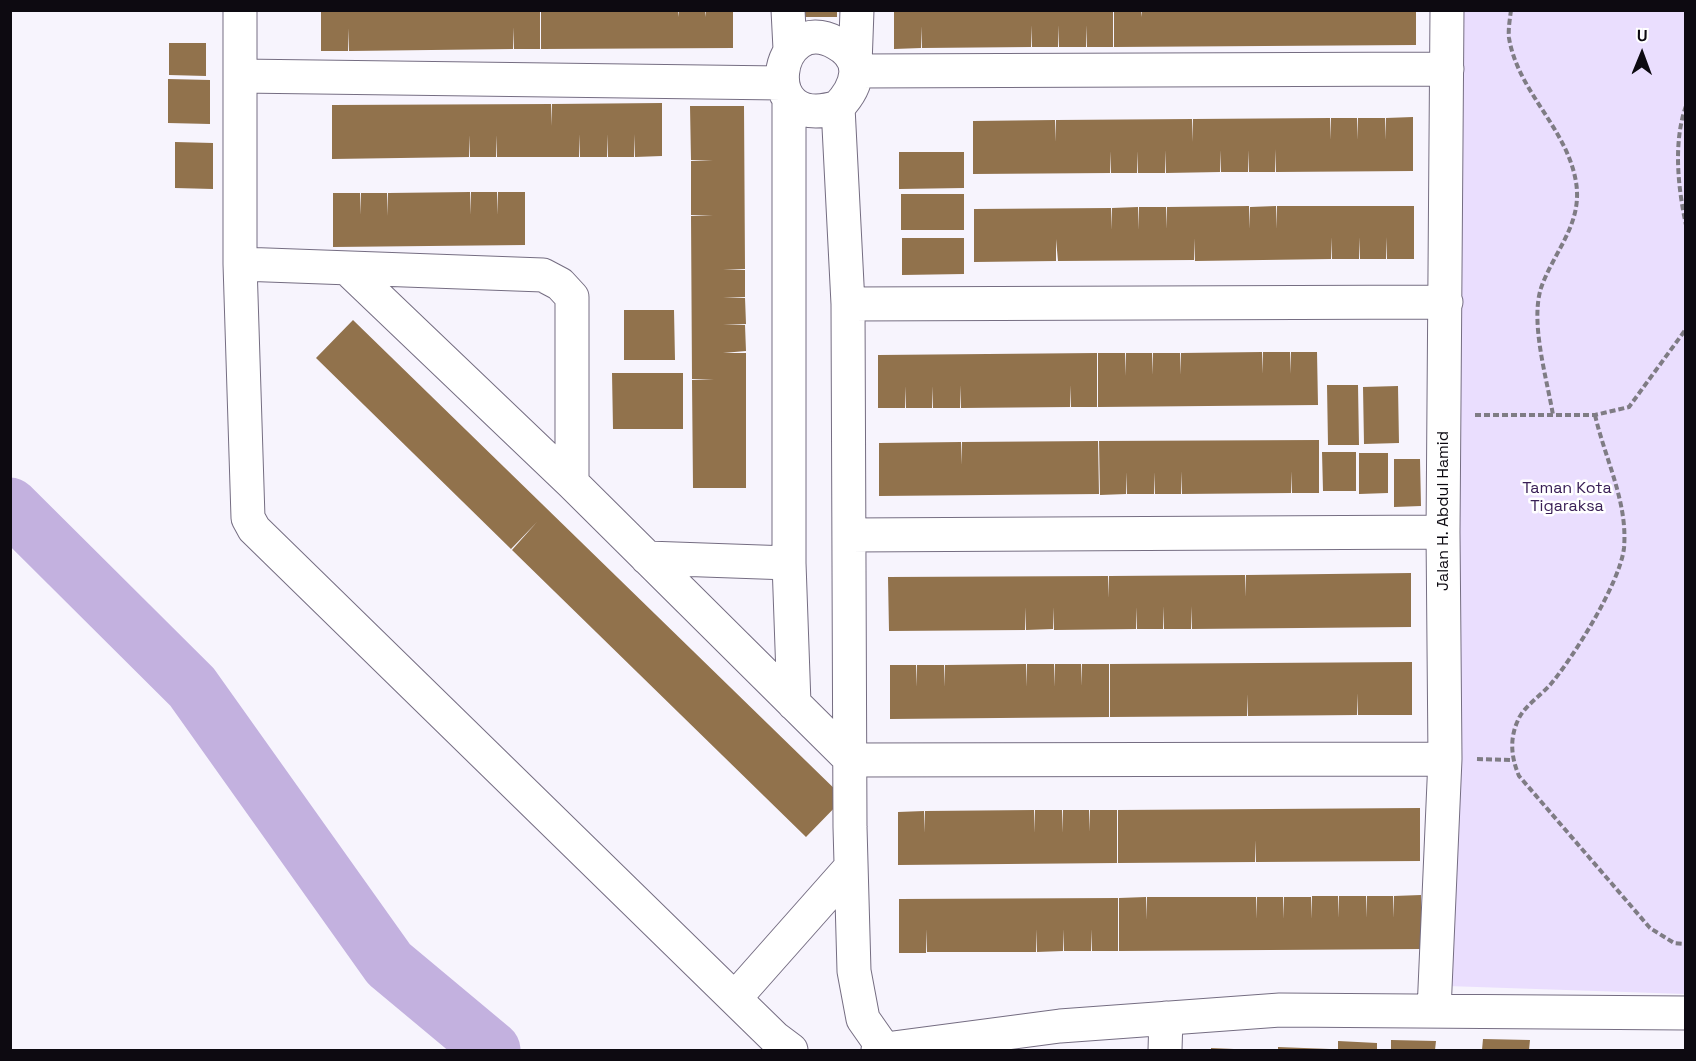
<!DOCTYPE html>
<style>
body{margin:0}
#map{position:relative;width:1696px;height:1061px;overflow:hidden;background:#f7f4fd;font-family:"Space Grotesk",sans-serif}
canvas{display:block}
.frame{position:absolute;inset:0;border:12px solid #0d0a11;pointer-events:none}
.north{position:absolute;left:1612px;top:24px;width:60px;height:60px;-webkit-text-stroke:4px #fff;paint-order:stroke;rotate:1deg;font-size:16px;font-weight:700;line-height:24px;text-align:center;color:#0d0a11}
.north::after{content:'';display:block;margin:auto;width:21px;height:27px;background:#0d0a11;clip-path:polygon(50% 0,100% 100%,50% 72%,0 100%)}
</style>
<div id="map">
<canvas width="1696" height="1061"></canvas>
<div class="frame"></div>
<div class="north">U</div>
</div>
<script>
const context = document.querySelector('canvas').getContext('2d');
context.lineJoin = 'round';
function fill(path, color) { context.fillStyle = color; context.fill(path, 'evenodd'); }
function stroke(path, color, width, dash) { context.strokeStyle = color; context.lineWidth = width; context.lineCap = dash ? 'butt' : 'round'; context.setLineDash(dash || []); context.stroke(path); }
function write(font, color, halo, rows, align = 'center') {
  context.font = font + ' "Space Grotesk",sans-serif'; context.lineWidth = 5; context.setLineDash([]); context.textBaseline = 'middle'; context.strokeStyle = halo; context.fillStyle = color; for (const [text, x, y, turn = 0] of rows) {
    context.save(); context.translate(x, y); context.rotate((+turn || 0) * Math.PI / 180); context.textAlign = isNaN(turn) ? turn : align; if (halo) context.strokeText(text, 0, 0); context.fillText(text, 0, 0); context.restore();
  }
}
fill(new Path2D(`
 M1448 11H1685V994L1447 986Z`), '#eadefe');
stroke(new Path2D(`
 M10 506 192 687 389 964 492 1050`), '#c3b1df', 57);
fill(new Path2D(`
 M321 10H540V49H514V27L513 49 349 51 348 28V51H321Z
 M541 10H678V17L679 10H705L706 17V10H733V48L541 49Z
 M799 10H837V17H800Z
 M894 10H1113V47H1087L1086 25V47H1059L1058 25V47H1032L1031 25V47L922 48 921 26V48L894 49Z
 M1114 10H1141V17L1142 10H1416V45L1114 47Z
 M169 43H206V76L169 75Z
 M168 79 210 80V124L168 123Z
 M662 103V156L635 157 634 134V157H608L607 134V157H580L579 134V157H497V135L496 157H470L469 135V157L332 159V105L551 104V126L552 104Z
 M690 106H744L745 269H723L745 270V297H723L745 298 746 324 723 325H745L746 351 723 353H746V488H693L692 380H714L692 379 691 216H713L691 215V161L713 160H691Z
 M1413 117V171L1276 172 1275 149V172H1249V150L1248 172H1221V150L1220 172 1166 173 1165 150V173H1138V151L1137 173H1111L1110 151V173L973 174V121L1055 120V142L1056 120 1192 119V142L1193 119 1330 118 1331 140V118H1357L1358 140V118H1385L1386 140V118Z
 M175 142 213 143V189L175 188Z
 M899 152H964V188L899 189Z
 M470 192V215L471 192H497L498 215V192H525V245L333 247V193H360V215L361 193H387V216L388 193Z
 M901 194H964V230H901Z
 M1249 206V229L1250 207 1276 206 1277 229V206H1414V259H1387L1386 237V259H1360L1359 237V259H1332L1331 237V259L1195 261 1194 238V260L1058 261 1056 239V261L974 262V209L1111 208 1112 230V208L1138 207 1139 230V207H1166L1167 229V207Z
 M902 238H964V274L902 275Z
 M624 310H674L675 360H624Z
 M353 320 844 798 806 837 512 550 537 522 511 549 316 358Z
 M1262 352V374L1263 352H1290V374L1291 352H1317L1318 405 1098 407V353H1125V376L1126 353H1152L1153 375V353H1180L1181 375V353Z
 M1097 353V407H1071V385L1070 407 961 408V385L960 408H933L932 386V408H906L905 386V408H878V355Z
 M612 373H683V429H613Z
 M1327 385H1358L1359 445H1328Z
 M1398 386 1399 443 1364 444 1363 387Z
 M1319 440V493H1292V471L1291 493 1182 494V471L1181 494H1155L1154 472V494H1127L1126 472V494L1100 495 1099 441Z
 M1098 441 1099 494 879 496V443L961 442 962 465V442Z
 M1322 452H1356V491H1323Z
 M1359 453H1388V493L1359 494Z
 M1394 459H1420L1421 506 1394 507Z
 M1411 573V627L1192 629 1191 606V629H1164L1163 606V629H1137L1136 607V629L1054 630 1053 607V629L1026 630 1025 607V630L889 631 888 577 1108 576 1109 598V576L1245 575 1246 597V575Z
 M1412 662V715H1358V693L1357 715 1248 716 1247 694V716L1110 717V664Z
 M1026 664V687L1027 664H1054L1055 687V664H1081L1082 686V664H1109V717L890 719V665H916V687L917 665H944V687L945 665Z
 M1420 808V861L1256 862V840L1255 862 1118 863V810Z
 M1034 810V833L1035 810H1062V833L1063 810H1089L1090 832V810H1117V863L898 865V812L924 811 925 833V811Z
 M1421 895V949L1119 951V898L1146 897 1147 920V897H1256L1257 919V897H1283L1284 919V897H1311L1312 919V896H1338L1339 918V896H1366V918L1367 896H1393L1394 918V896Z
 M1118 898V951H1092L1091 929V951H1064L1063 929V951L1037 952V929L1036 952H927L926 929V953H899V899Z
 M1483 1039 1530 1040 1529 1050H1482Z
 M1391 1040 1436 1041 1435 1050H1391Z
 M1338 1041 1377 1043V1050H1338Z
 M1278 1047 1330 1049V1050H1278Z
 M1211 1048 1234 1049V1050H1211Z`), '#91724c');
const minor = new Path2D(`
 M240 10V264L248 518 254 529 775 1038 791 1050
 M788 10 790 49
 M855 65 857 10
 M856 71 1447 69
 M240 76 781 83
 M789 99V563L794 704
 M838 107C754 134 775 9 836 43 866 59 858 86 838 107L848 304 850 827 854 971 863 1019 884 1049
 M240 264 543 275 560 284 572 297V483
 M349 270 572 483 851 760 1445 759
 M848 304 1446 302
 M849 535 1443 532
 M647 558 789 563
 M735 998 851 867
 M1434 1011 1445 759 1443 532 1447 10
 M878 1050 1060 1026 1280 1010 1686 1013
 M1165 1050 1166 1018`);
stroke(minor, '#756d82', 35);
stroke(new Path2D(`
 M1511 10C1510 19 1508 29 1509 38 1518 92 1567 128 1576 182 1583 224 1554 251 1541 288 1530 323 1547 379 1553 415
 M1686 106C1673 142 1678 188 1686 225
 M1475 415H1595L1629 407 1686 329
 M1595 415C1605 459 1628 502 1624 548 1620 583 1573 658 1550 685 1541 695 1525 706 1519 718 1509 738 1511 757 1519 776L1650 928 1674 943 1686 944
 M1477 759 1512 760`), '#7f7c84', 4, [6, 3]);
stroke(minor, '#fff', 33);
write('16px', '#3a2057', '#fff', [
 ["Taman Kota",1567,489],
 ["Tigaraksa",1567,507]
]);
write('16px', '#0d0a11', '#fff', [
 ["Jalan H. Abdul Hamid",1444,511,-90]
]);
</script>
